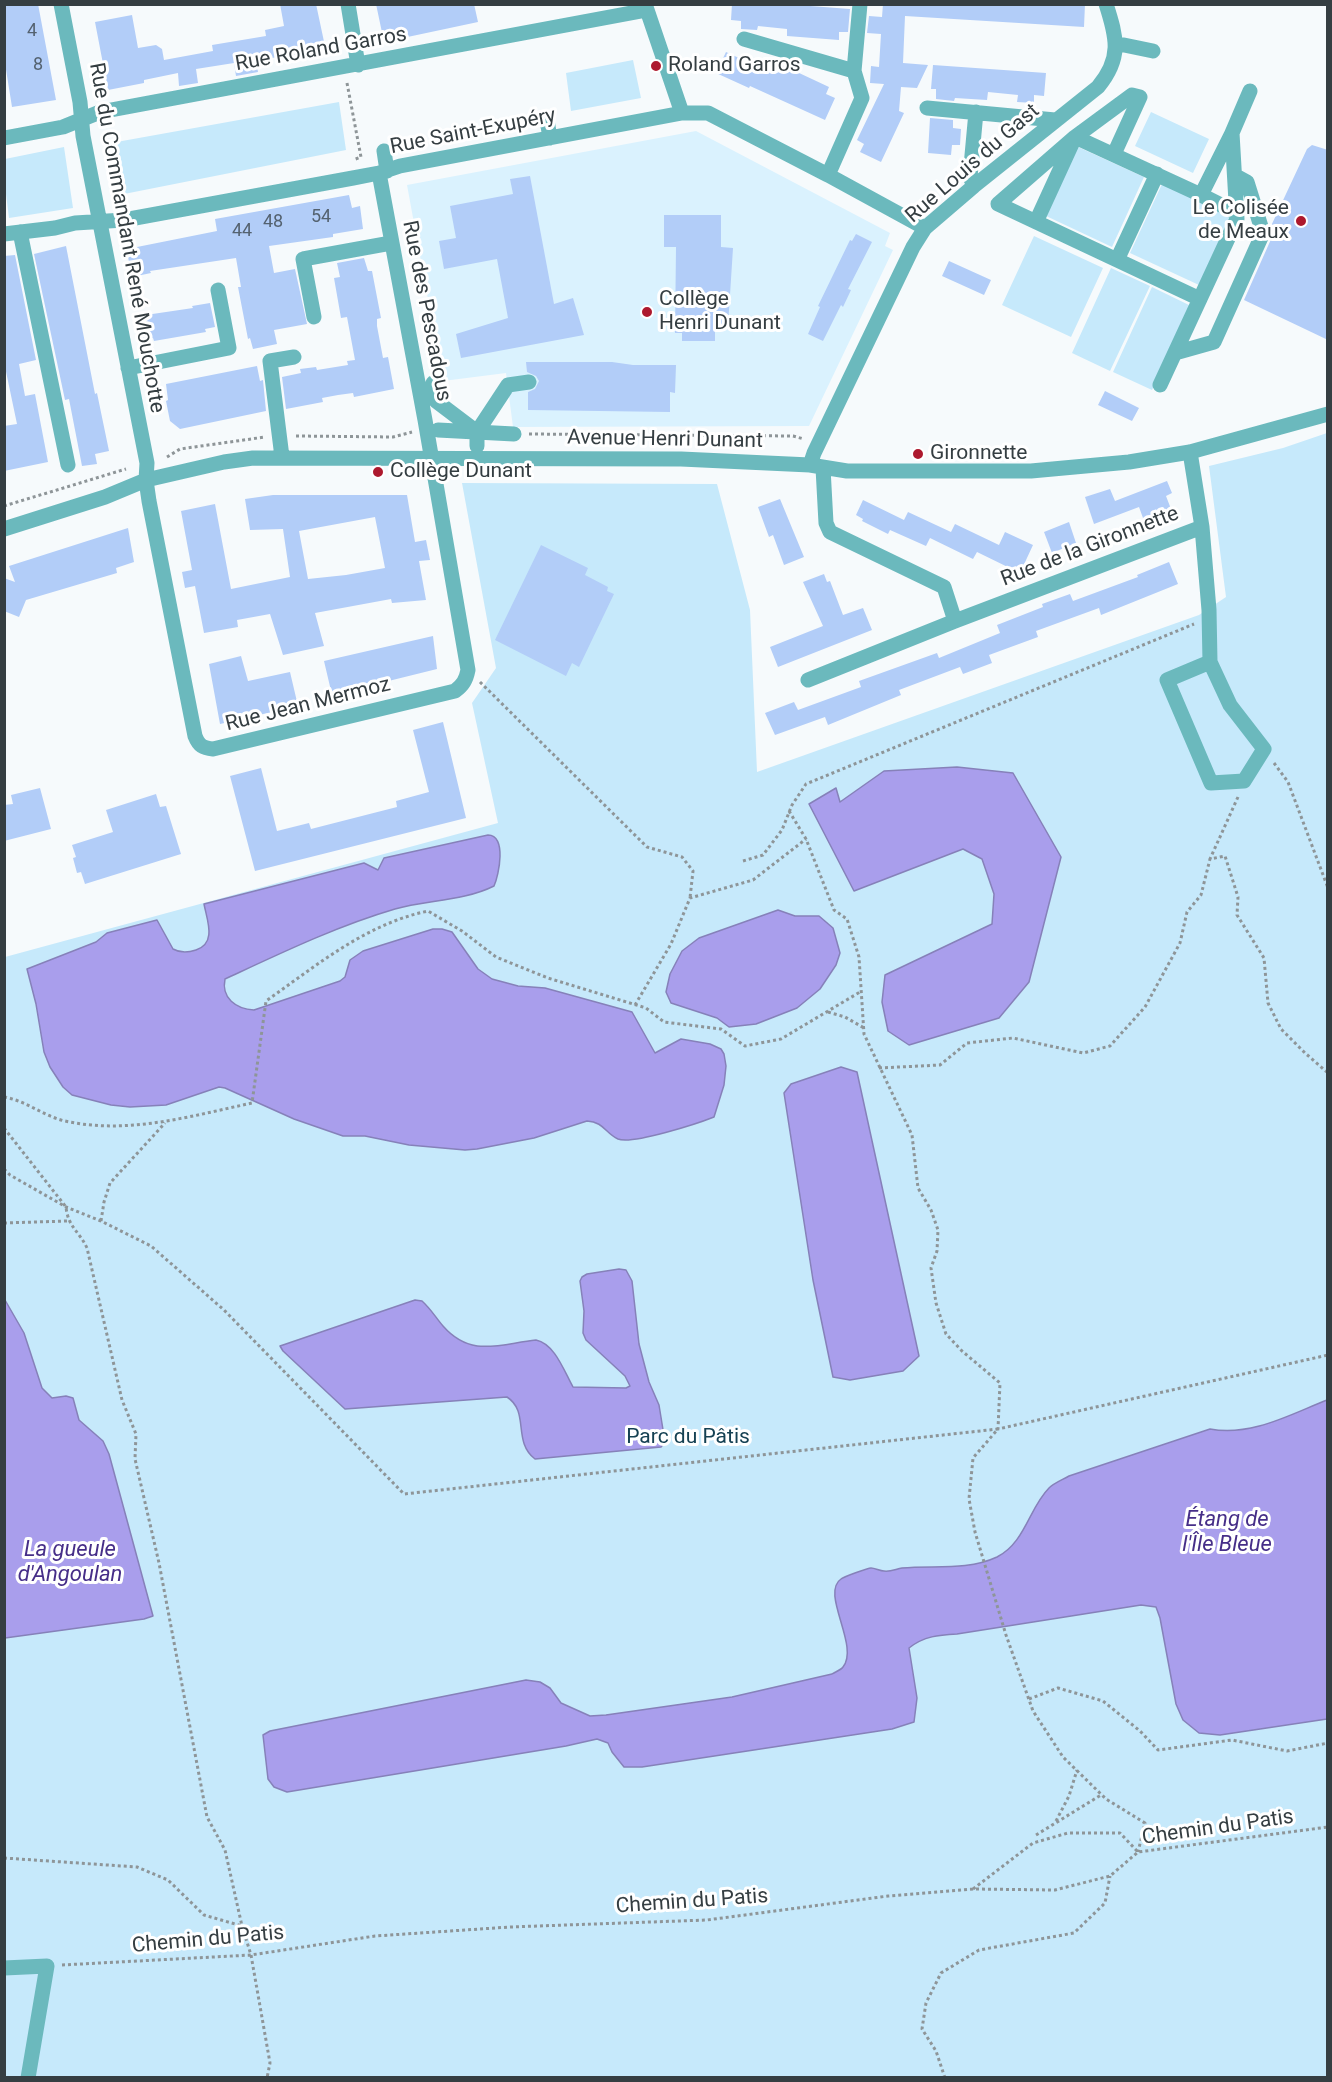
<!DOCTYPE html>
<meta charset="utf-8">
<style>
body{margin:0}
#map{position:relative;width:1332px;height:2082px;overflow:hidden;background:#f6fafc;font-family:Roboto,sans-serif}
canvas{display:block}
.frame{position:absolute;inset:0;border:6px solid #353e42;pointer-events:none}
</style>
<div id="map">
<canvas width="1332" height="2082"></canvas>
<div class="frame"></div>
</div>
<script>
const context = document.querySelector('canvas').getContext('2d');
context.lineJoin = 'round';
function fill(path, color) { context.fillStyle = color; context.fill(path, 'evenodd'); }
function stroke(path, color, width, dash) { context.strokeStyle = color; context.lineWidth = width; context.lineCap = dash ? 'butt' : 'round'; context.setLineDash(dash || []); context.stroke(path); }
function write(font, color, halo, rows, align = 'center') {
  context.font = font + ' Roboto,sans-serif'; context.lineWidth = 6; context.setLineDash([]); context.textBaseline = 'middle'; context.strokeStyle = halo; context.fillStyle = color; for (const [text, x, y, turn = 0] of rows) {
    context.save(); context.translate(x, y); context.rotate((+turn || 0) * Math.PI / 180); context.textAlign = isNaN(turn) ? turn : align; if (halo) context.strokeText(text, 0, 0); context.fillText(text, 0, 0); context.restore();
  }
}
fill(new Path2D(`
 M696 131 890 233 885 246 893 250 809 426 513 427 506 373 443 381 407 185Z`), '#daf2fe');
fill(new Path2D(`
 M633 60 641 98 571 111 566 73Z
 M339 102 346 150 119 195 111 143Z
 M1151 112 1209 139 1193 173 1135 146Z
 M1076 146 1144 177 1112 247 1044 215Z
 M64 147 73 208 9 218 5 186V159Z
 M1162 184 1231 216 1199 285 1130 253Z
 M1034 236 1103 268 1071 337 1002 305Z
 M1111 268 1150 286 1110 371 1072 353Z
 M1152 287 1191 306 1152 390 1113 372Z
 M1327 433V2077L5 2078V957L498 823 472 703 496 668 462 483 717 484 750 610 757 772 1199 615 1226 597 1209 466 1283 448Z`), '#c6e9fb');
const water = new Path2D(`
 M957 767 1013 773 1061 857 1029 982 999 1018 909 1045 888 1031 882 1002 885 975 992 924 994 894 982 859 963 849 854 891 809 804 836 788 840 802 884 771Z
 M488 835C507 835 499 875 494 886 464 901 427 900 395 909 337 926 281 953 225 979 221 998 236 1009 254 1010L340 981 345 977 350 960 363 951 433 929H442L452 932 478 969 492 979 518 986 545 988 632 1012 655 1053 681 1039 710 1044 721 1049 724 1054 726 1066 724 1085 714 1117C699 1123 632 1145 618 1139 605 1133 604 1122 587 1121L534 1138 477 1149 465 1150 409 1145 365 1136H343L294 1119 225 1088 219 1087 166 1105 130 1107 111 1105 72 1095 63 1087 50 1067 44 1052 36 1004 27 969 96 942 107 933 157 920 173 949C180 953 187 953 196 950 217 943 207 920 204 904L364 863 378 870 384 858Z
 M778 910 795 916H819L833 928 840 953 836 965 820 989 797 1008 756 1024 729 1027 717 1018 671 1003 666 992 670 974 682 951 699 938Z
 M841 1067 857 1072 919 1356 903 1371 850 1380 833 1377 813 1280 784 1093 791 1084Z
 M619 1269 626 1270 632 1281 639 1344 649 1382 659 1405 665 1442 661 1447 535 1459C512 1441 530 1412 507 1397L345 1409 283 1351 280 1346 415 1300 422 1301C431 1309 436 1318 443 1326 471 1358 499 1344 536 1340 555 1344 564 1371 573 1387L626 1388 630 1386 625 1376 586 1340 583 1333 584 1311 580 1281 582 1277 587 1274Z
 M5 1300 24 1333 42 1388 52 1398 66 1396 73 1398 79 1420 103 1441 109 1454 153 1616 144 1619 5 1638Z
 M1327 1400V1719L1220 1735 1199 1733 1183 1720 1176 1704 1160 1618 1156 1607 1141 1605 957 1634C939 1635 924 1636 909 1648L917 1698 914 1722 892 1729 642 1767H624L612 1752 608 1743 597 1739 566 1746 287 1792 274 1787 268 1779 263 1735 270 1731 526 1680 540 1682 550 1688 561 1703 590 1716 606 1715 732 1697 832 1674C835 1672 841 1670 843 1667 860 1646 820 1593 841 1579 843 1577 868 1568 871 1568 875 1568 880 1571 884 1571 890 1572 896 1569 902 1568 934 1565 967 1571 997 1557 1025 1543 1029 1508 1049 1488 1054 1483 1062 1480 1069 1476L1210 1429C1251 1437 1291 1414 1327 1400Z`);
fill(water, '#a99eec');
stroke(water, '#8681b9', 1.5);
fill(new Path2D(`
 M4 4H38L56 100 12 107 4 57Z
 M280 4H316L326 51 256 60 258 72 236 76 234 63 196 69 198 83 179 86 178 73 144 80V83L108 90 95 22 132 15 138 48 156 45 162 49 164 60 213 51 212 45 266 36 265 30 284 26Z
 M376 4H474L478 22 384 42Z
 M732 4H784L850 9 848 32H839V40L787 36V29L758 26 757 30 741 29V21L731 20Z
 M883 4H1085L1084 27 905 16 903 63 928 65 917 88 901 87 899 111 904 113 881 162 860 152 864 144 857 140 884 84 870 83 871 66 879 67 881 34 867 33 869 16 882 17Z
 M726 52 739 58V55L778 73 782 65 829 87 826 94 835 98 825 120 750 86 749 88 716 73Z
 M933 65 1046 73 1044 96 1034 95V103L1017 102 1018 95 988 92 987 100 955 98 954 101 936 99V89H931Z
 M930 118 953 120V128L961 129 960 145H952L951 155 928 153Z
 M1312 145 1328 150V340L1244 300 1272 237 1271 226 1307 149Z
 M530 176 554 304 573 298 584 335 461 358 456 334 508 318 497 259 444 269 439 241 456 238 450 206 513 194 510 179Z
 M349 195 352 208 360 206 363 229 333 234V237L269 246 274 273 295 269 307 324 274 330 277 344 253 349 250 338 248 339 238 287H241L236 258 150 271 151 273 132 277 127 252 138 250 137 247 217 231 215 219Z
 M664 215H721V247L733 248 728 326 715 325V341H682V333H675L676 247H664Z
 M856 234 872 242 848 289 851 290 843 307 841 305 823 341 808 334 820 307 818 306 850 240 852 241Z
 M66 246 95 394 97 393 109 451 95 454 97 464 82 466 69 399 65 400 34 254Z
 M15 255 36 360 19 364 25 396 35 394 48 462 4 471V426L17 424 4 362V256Z
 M364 258 368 271H372L381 318 377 319V326L383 358 388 357 394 389 354 397 353 393 338 395 322 398 323 402 286 409 282 377 301 373 300 369 316 367 317 370 348 365 347 361 355 360 347 317 341 318 334 278 340 277 337 263Z
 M949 261 991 280 984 295 942 276Z
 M210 303 215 327 205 329 206 332 154 341 153 338 143 340 139 316 193 308 192 306Z
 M526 362H612L633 365H676L675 393 670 392V412L528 410V392L535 389 539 381 536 376 527 372Z
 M257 366 260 381 263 380 266 411 180 429 170 421 166 401 168 400 166 384Z
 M1105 391 1139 408 1132 421 1098 405Z
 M1167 481 1172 493 1166 496 1171 509 1143 518 1139 507 1094 524 1085 497 1110 489 1115 501Z
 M273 495H407L415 542 426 540 430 560 419 561 426 600 392 603 391 599 315 613 324 646 283 655 270 614 237 620 238 627 204 633 195 586 185 588 182 572 192 570 181 511 215 504 231 589 290 577 283 529 250 530 245 499ZM375 517 385 568 346 575 308 579 299 531Z
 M780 499 804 557 784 565 773 535 769 537 758 507Z
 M863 500 904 520 908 512 951 532 955 524 999 545 1005 532 1033 545 1020 573 977 552 973 559 930 538 926 546 890 530 888 534 862 521 863 519 856 515Z
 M1069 522 1076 543 1052 553 1044 532Z
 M128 528 134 562 116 568 117 573 26 600 19 617 4 611V578L15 582 9 566Z
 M541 545 588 568 585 575 608 587 607 591 614 594 579 667 572 663 566 676 495 640Z
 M1169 562 1178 584 1101 615 1099 608 1036 631 1038 637 989 655 992 663 963 674 960 667 899 690 901 695 828 725 825 717 775 735 765 713 794 702 798 710 861 687 859 681 937 653 939 658 1000 633 997 625 1043 607 1042 604 1070 594 1073 601 1138 577 1137 575Z
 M824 574 827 582 830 581 843 615 863 608 872 630 778 667 770 647 823 626 803 582Z
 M433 636 437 669 332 695 324 661Z
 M241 656 248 681 290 672 298 706 220 724 209 664Z
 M443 722 466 818 255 871 230 776 261 768 277 831 309 823 311 829 397 807 396 801 429 792 413 730Z
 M40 788 51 829 4 841V805L13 804 11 795Z
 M156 794 160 807 166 806 181 854 85 884 81 872 77 873 73 858 76 857 72 845 113 832 106 810Z`), '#b2cdf8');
stroke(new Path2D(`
 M347 83 361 157 353 160
 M529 434 793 436 804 439
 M296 436 393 437 412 432
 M167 457 180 449 265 437
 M4 506 126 469
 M480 682 647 847 682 857 693 871 690 898
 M1274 763 1288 782 1328 888
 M1238 797 1210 859 1225 856 1238 897 1237 915 1264 958 1268 1003 1281 1029 1305 1053 1328 1073
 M789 811 806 839 834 910 847 919 859 957 864 1034 912 1135 918 1188 931 1210 938 1230 937 1251 931 1268 936 1303 946 1334 962 1351 1000 1383 998 1429 1328 1355
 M743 861 763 855 782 830 792 805 806 784 1194 624
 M635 1005 671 944 690 898 753 880 806 839
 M828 1012 845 1017 864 1028
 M879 1068 940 1065 967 1043 1013 1038 1083 1053 1110 1046 1145 1007 1180 943 1187 912 1201 895 1210 859
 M4 1097C27 1101 43 1116 65 1121 128 1135 191 1116 252 1103L266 1001C317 965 366 924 428 911L462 931 496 957 548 978 646 1008 664 1022 721 1029 745 1046 781 1039 860 992
 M4 1128 66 1207C68 1227 79 1231 87 1248L122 1400 136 1434 135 1459 159 1563 207 1817 225 1850 242 1926 251 1955 270 2063 267 2078
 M4 1169 10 1175 66 1207 101 1221 151 1246 224 1310 404 1494 998 1429 973 1458 969 1499 975 1532 1006 1635 1033 1711 1063 1757 1106 1799 1145 1823 1138 1852
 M101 1221 104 1202 110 1183 165 1123
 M4 1223 67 1221
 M1029 1699 1058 1688 1103 1701 1140 1731 1158 1750 1232 1740 1287 1751 1328 1743
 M1056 1821 1069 1796 1077 1770
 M1036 1835 1101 1795
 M4 1858 137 1867 168 1880 204 1915 242 1926
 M973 1889 1033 1843 1068 1833H1120L1138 1852
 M62 1965 251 1955 375 1936 510 1927 707 1920 888 1896 973 1889 1055 1890 1110 1876 1138 1852 1328 1827
 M945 2078 936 2051 922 2029 926 2003 941 1973 979 1950 1074 1933 1105 1903 1110 1876`), '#8e9598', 3, [3, 3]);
stroke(new Path2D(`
 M61 4 80 102 83 136 147 463 146 480 149 501 195 736C199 746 203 748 213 749L455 691C463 685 466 680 468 670L425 420 379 173
 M348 4 358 65
 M645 4 682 113
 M744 39 854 71
 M1116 45H1124L1153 51
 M927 108 1055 120
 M547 120 550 138
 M4 138 63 127 100 112 647 10
 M384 151 387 171
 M1114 154 1140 97 1132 95 1075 137 998 204 1200 299
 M828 175 862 98 854 71 860 4
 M974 186 970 177 976 112
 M1201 195 1237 213
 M1036 222 1075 137 1201 195 1232 133
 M20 232 68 465
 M4 234 55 228 75 223 124 220 353 178 379 173 400 166 682 113H708L828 175 925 228
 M1117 260 1157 174
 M314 317 303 259 391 243
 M1175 353 1214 342 1263 233 1247 182 1236 176
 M128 368 229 348 218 290
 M433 383 436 401 477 432
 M1160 385 1237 219 1232 133 1250 91
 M438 430 514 434
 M477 446V432L508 385 529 382
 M282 457 270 361 294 357
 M810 465 814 453 913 247 925 228 974 186 1098 87C1122 58 1117 38 1106 4
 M823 468 826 523 830 532 944 587 955 621
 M1202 527 1209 610 1210 662 1230 705 1264 749 1244 781 1211 783 1167 680 1210 662
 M4 529 105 497 146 480 224 462 253 458 681 459 810 465 847 471H1031L1129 462 1190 452 1328 414
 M808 680 955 621 1202 527 1190 452
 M4 1968 47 1966 28 2078`), '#6bb9bd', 15);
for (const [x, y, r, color] of [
 [656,66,6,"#ad192e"],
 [1301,221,6,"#ad192e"],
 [647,312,6,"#ad192e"],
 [918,454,6,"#ad192e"],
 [378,472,6,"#ad192e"]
]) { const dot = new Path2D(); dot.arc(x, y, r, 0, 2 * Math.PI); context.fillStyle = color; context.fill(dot); stroke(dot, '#fff', 2); }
write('18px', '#546270', null, [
 ["4",32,31],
 ["8",38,65],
 ["54",321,217],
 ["48",273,222],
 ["44",242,231]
]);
write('21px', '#353e42', '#fff', [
 ["Rue Roland Garros",321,50,-10],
 ["Rue Saint-Exupéry",473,132,-11],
 ["Rue Louis du Gast",973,164,-41],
 ["Rue du Commandant René Mouchotte",126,238,80],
 ["Rue des Pescadous",426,311,79],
 ["Avenue Henri Dunant",665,440,1],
 ["Rue de la Gironnette",1090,547,-21],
 ["Rue Jean Mermoz",308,705,-14],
 ["Chemin du Patis",1218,1828,-8],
 ["Chemin du Patis",692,1902,-4],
 ["Chemin du Patis",208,1940,-5]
]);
write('21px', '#353e42', '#fff', [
 ["Roland Garros",668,66],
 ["Le Colisée",1289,209,"right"],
 ["de Meaux",1289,233,"right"],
 ["Collège",659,300],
 ["Henri Dunant",659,324],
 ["Gironnette",930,454],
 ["Collège Dunant",390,472]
], 'left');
write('21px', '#154153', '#fff', [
 ["Parc du Pâtis",688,1438]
]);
write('italic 22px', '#462e88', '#fff', [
 ["Étang de",1227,1520],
 ["l'Île Bleue",1227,1545],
 ["La gueule",70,1550],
 ["d'Angoulan",70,1575]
]);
</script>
